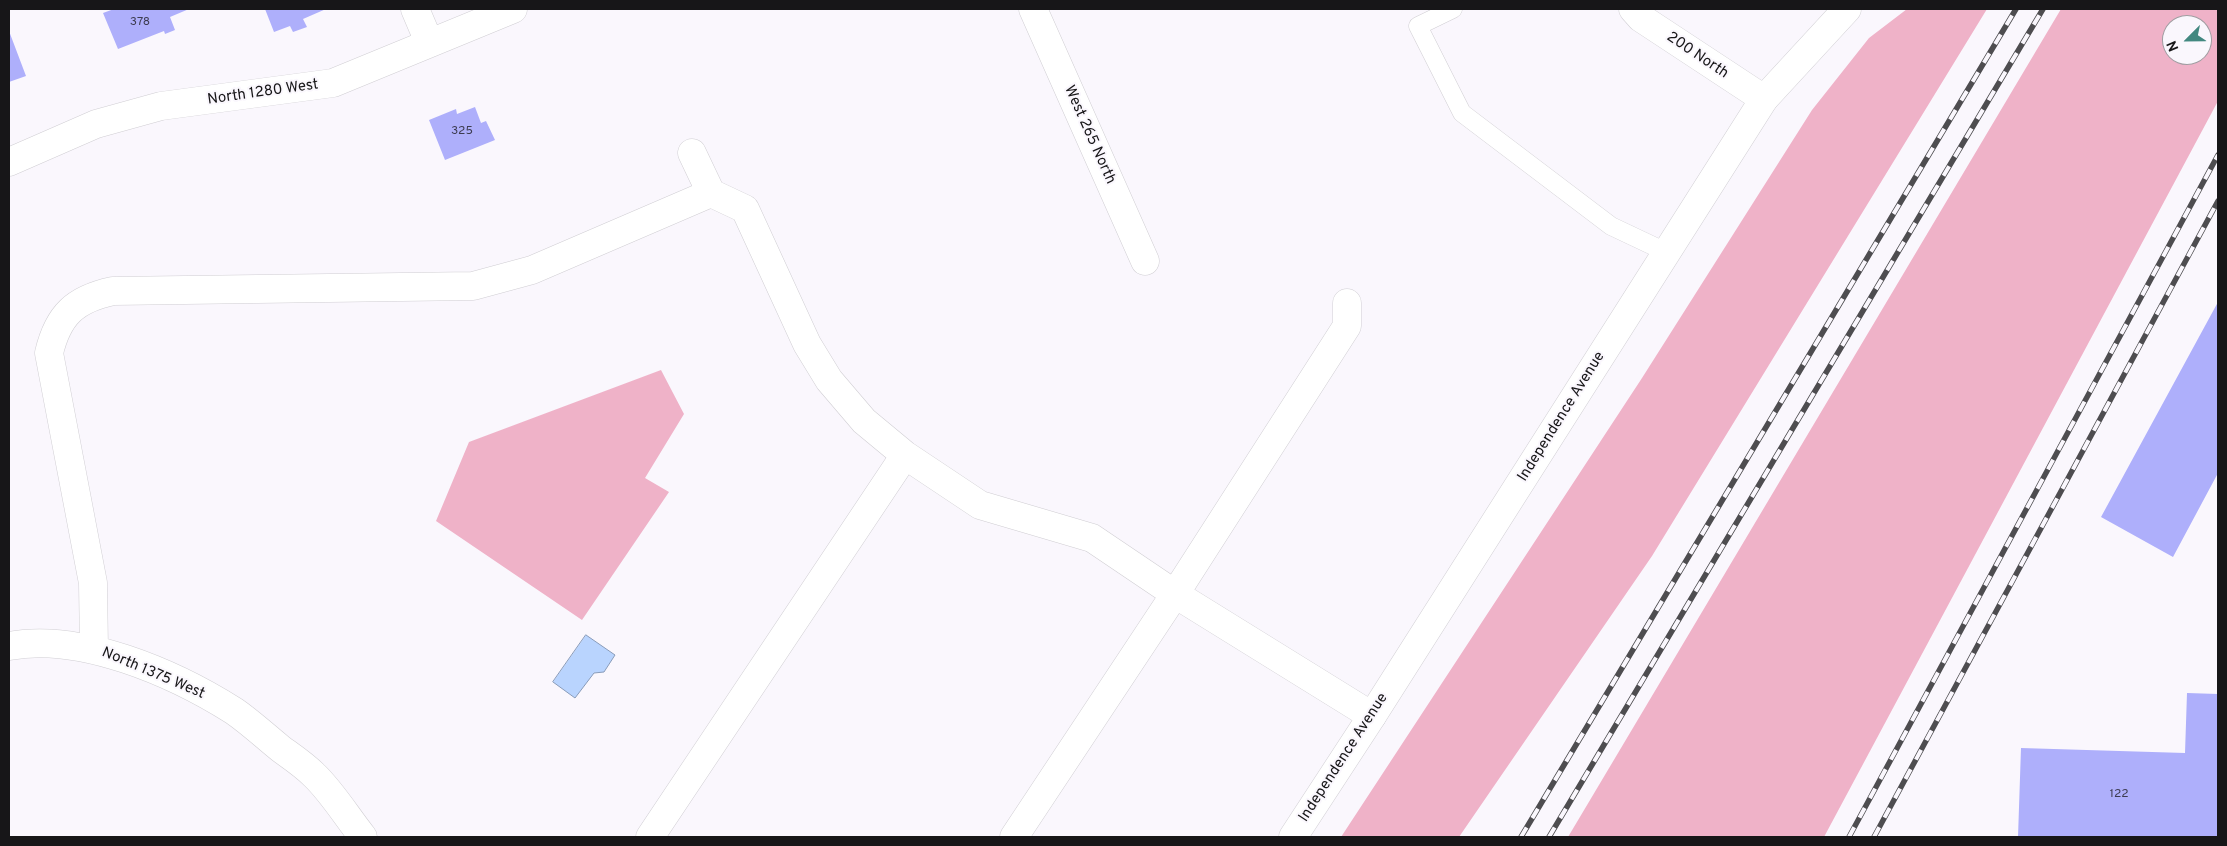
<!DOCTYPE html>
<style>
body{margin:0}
#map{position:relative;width:2227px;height:846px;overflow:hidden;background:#faf7fd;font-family:Overpass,sans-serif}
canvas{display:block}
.frame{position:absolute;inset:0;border:10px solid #171618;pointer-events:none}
.north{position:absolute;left:2162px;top:15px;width:50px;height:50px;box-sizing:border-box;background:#faf7fd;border:1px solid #9f9da1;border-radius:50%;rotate:247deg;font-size:14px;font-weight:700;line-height:20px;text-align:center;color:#171618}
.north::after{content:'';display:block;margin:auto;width:18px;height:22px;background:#428880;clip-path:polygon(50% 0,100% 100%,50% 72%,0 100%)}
</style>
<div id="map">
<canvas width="2227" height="846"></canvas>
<div class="frame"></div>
<div class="north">N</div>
</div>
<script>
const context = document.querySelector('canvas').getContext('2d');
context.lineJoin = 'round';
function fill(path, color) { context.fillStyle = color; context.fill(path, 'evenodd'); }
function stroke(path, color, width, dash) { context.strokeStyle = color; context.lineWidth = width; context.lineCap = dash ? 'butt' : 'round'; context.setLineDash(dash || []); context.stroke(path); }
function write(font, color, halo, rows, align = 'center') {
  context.font = font + ' Overpass,sans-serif'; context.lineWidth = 4; context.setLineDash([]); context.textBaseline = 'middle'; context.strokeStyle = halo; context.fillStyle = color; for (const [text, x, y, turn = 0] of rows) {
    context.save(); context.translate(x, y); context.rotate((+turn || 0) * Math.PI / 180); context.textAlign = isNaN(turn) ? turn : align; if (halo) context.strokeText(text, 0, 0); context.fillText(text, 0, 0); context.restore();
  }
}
fill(new Path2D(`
 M1907 9H1987L1652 556 1459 837H1341L1642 378 1812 110 1869 38Z
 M2061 9H2218V101L1824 837H1568ZM2172 25H2202V55H2172Z
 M661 370 684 414 645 478 669 492 582 620 436 521 469 442Z`), '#efb2c8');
const water = new Path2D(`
 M586 635 615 655 604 672 594 673 575 698 553 682Z`);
fill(water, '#b9d4fe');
stroke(water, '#889bb9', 1);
fill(new Path2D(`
 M114 9H189L170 17 175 30 165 34 164 31 118 49 103 13Z
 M265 9H326L303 19 307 27 293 32 290 26 274 32Z
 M9 31 26 76 9 82Z
 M475 107 481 123 486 121 495 140 445 160 429 120 456 109 457 114Z
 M2218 302V473L2173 557 2101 517Z
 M2187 693 2218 694V837H2018L2021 748 2185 753Z`), '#aeaffb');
const service = new Path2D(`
 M1453 9 1418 26 1462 113 1611 226 1666 252`);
const minor = new Path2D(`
 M415 9 429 42
 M1033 9 1145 261
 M1633 9 1641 18 1764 99
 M692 153 711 193
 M9 162 96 124 161 106 333 83 513 9
 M9 646C80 632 174 673 234 711 250 722 265 736 281 749 292 757 304 765 314 775 332 792 347 817 363 837
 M94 649 93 583 49 353C58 315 75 299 113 291L473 286 532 270 711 193 745 209 807 344 829 380 864 421 905 455 980 505 1092 538 1175 594 1372 716
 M650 837 905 455
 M1014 837 1175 594 1347 326V303`);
const tertiary = new Path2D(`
 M1293 837 1372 716 1764 99 1847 9`);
stroke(service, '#d0ced3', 19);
stroke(minor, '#d0ced3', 29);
stroke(tertiary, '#d0ced3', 29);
stroke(service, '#fff', 18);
stroke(minor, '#fff', 28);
stroke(tertiary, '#fff', 28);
const rail = new Path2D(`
 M1521 837 2016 9
 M1549 837 2043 9
 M1849 837 2218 155
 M1874 837 2218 201`);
stroke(rail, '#4e4d50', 5.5);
stroke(rail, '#faf7fd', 4, [11]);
write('12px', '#3d3c51', null, [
 ["378",140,23],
 ["325",462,132],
 ["122",2119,795]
]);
write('15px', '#171618', '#faf7fd', [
 ["200 North",1697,56,34],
 ["North 1280 West",263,93,-8],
 ["West 265 North",1089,135,66],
 ["Independence Avenue",1562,417,-58],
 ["North 1375 West",153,674,23],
 ["Independence Avenue",1344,758,-57]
]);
</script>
